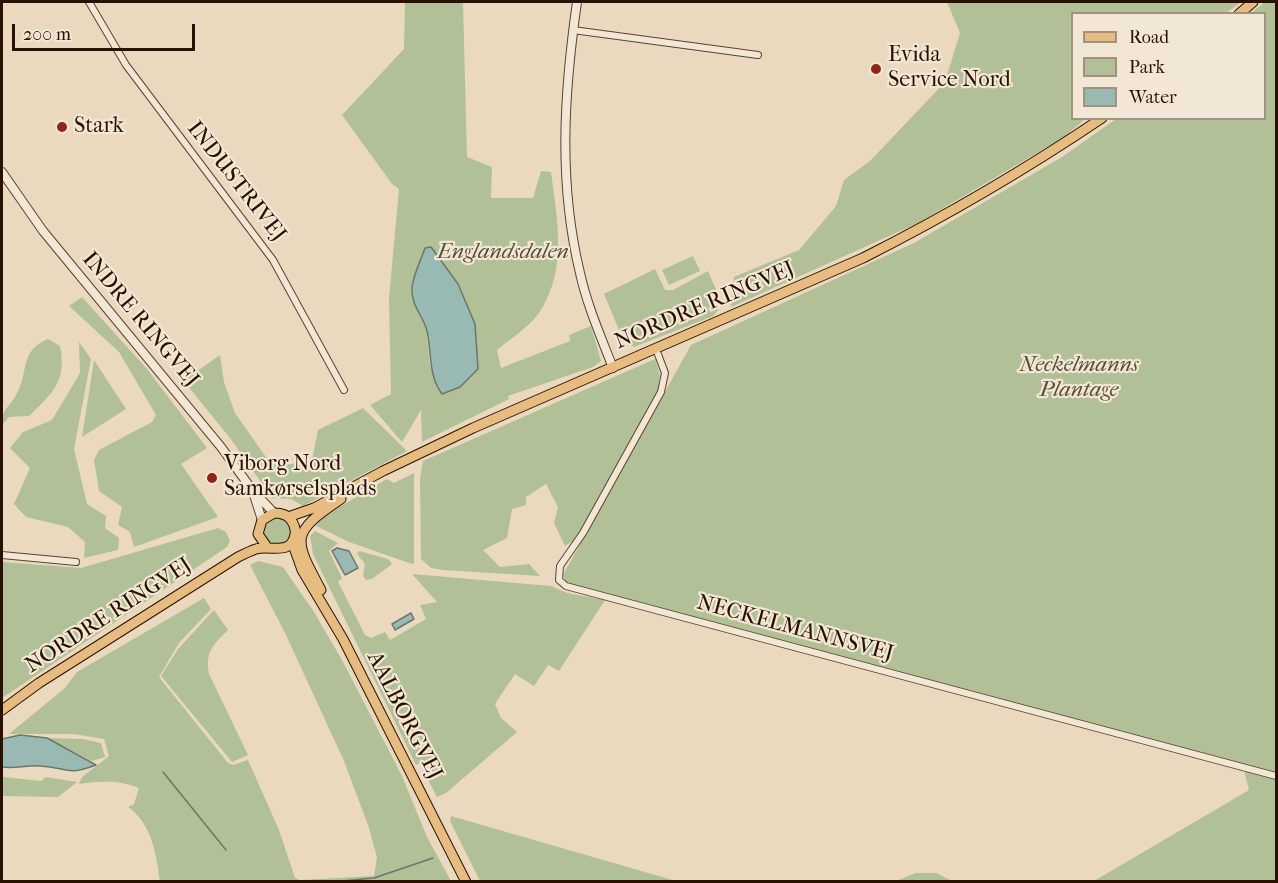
<!DOCTYPE html>
<meta charset="utf-8">
<style>
body{margin:0}
#map{position:relative;width:1278px;height:883px;overflow:hidden;background:#ebd9bf;font-family:"IM FELL French Canon",serif}
canvas{display:block}
.frame{position:absolute;inset:0;border:3px solid #291102;pointer-events:none}
.legend{position:absolute;left:1071px;top:12px;width:195px;height:108px;box-sizing:border-box;background:#f2e6d5;border:2px solid #a29181;margin:0;padding:8px 10px;list-style:none;font-size:18px;color:#291102}
.legend li{display:flex;align-items:center;gap:12px;height:30px}
.legend b{width:30px;border:2px solid #a29181}
.scale{position:absolute;left:12px;top:24px;width:183px;height:27px;box-sizing:border-box;border:3px solid #291102;border-top:0;padding-left:8px;font-size:18px;line-height:21px;white-space:nowrap;color:#291102;-webkit-text-stroke:4px #f2e6d5;paint-order:stroke}
</style>
<div id="map">
<canvas width="1278" height="883"></canvas>
<div class="frame"></div>
<ul class="legend">
<li><b style="height:8px;background:#e6bc80"></b>Road</li>
<li><b style="height:16px;background:#b1c097"></b>Park</li>
<li><b style="height:16px;background:#98bab3"></b>Water</li>
</ul>
<div class="scale">200 m</div>
</div>
<script>
const context = document.querySelector('canvas').getContext('2d');
context.lineJoin = 'round';
function fill(path, color) { context.fillStyle = color; context.fill(path, 'evenodd'); }
function stroke(path, color, width, dash) { context.strokeStyle = color; context.lineWidth = width; context.lineCap = dash ? 'butt' : 'round'; context.setLineDash(dash || []); context.stroke(path); }
function write(font, color, halo, rows, align = 'center') {
  context.font = font + ' "IM FELL French Canon",serif'; context.lineWidth = 4.5; context.setLineDash([]); context.textBaseline = 'middle'; context.strokeStyle = halo; context.fillStyle = color; for (const [text, x, y, turn = 0] of rows) {
    context.save(); context.translate(x, y); context.rotate((+turn || 0) * Math.PI / 180); context.textAlign = isNaN(turn) ? turn : align; if (halo) context.strokeText(text, 0, 0); context.fillText(text, 0, 0); context.restore();
  }
}
fill(new Path2D(`
 M405 2H463L467 157 492 167 491 198H533L541 171 551 172C557 220 568 269 539 313 529 327 510 339 497 350L501 368 570 341 569 335 591 326 601 361 593 367 508 396 509 399 422 442 421 410 402 442 370 405 391 394 389 298 399 189 392 184 342 115 404 49ZM419 267 478 369 460 387 430 366 426 328 412 286Z
 M947 2H1241L1226 13 1072 14V118L1085 119 1064 137 918 223 731 307 734 277 799 250 836 206 844 180 870 161 945 82 960 33Z
 M1265 2H1276V881H1094L1249 790 1244 770 567 583 563 575 691 345 914 243 1062 157 1116 119 1264 118V14L1251 13Z
 M693 256 700 271 669 285 662 270Z
 M655 269 665 290H673L708 271 717 292 719 309 713 316 634 347 624 342 604 294Z
 M82 297 147 369 207 448 181 464 218 517 134 547 130 532 118 525 122 507 99 491 94 460 99 450 152 422 156 415 119 352 69 306Z
 M48 339 60 346C67 381 53 393 29 416L9 417 2 425C1 409 11 406 17 393 29 371 19 351 48 339Z
 M79 342 91 359 74 449 87 504 106 516 105 528 119 538 118 550 84 558 85 542 68 527 26 517 14 504 30 468 10 448 23 432 52 420 80 373Z
 M220 355 224 382 235 413 268 460 281 466 312 460 318 430 363 408 407 451 303 506 291 499 272 498 230 438 187 385 186 379Z
 M655 359 660 375 657 393 576 539 565 546 554 523 558 507 546 484 526 497V505L512 509 507 538 483 550 500 567 529 564 540 576 443 570 431 568 421 559 420 479 423 461Z
 M94 360 126 409 82 437Z
 M414 473V563L412 564 349 542 316 526 321 518 387 479 394 483Z
 M264 531a13 13 0 1 1 26 0a13 13 0 1 1-26 0Z
 M218 528 226 532 230 541 227 547 2 698V562L81 568Z
 M315 531 338 543 329 551 342 578 338 582 365 635 371 638 385 632 390 640 426 619 420 605 437 602 412 574 551 586 567 593 605 600 559 671 548 665 534 686 515 674 495 704 501 718 517 732 446 793 437 797 421 766 423 762 416 765 313 554 310 536Z
 M359 551 388 559 392 564 372 579 366 580 363 576 365 564 357 554Z
 M258 561 283 567 314 612 342 660 402 776 427 837 451 881H160C156 854 152 824 128 807L134 804 139 788C120 780 100 781 79 784L82 777 109 756 104 739 74 734H9L65 688 77 672 204 598 211 609 179 643 159 677 228 763 233 765 248 760 279 830 295 878 300 880 374 876 377 857 368 825 344 761 286 635 250 565Z
 M214 610 228 630C213 645 205 652 209 674L248 755 232 762 161 676 178 649Z
 M47 738 83 739 101 743 105 757 92 761Z
 M4 777 41 781 46 777 77 782 58 797 2 796V778Z
 M451 816 676 881H679H480L450 821Z
 M916 873H936L952 881H854H896Z`), '#b1c097');
const water = new Path2D(`
 M431 247 458 284 475 324 478 369 460 387 442 394C428 375 432 354 427 331 423 315 411 306 412 288 413 275 421 260 425 248Z
 M337 548 349 551 358 568 345 575 332 551Z
 M411 613 414 619 395 630 392 624Z
 M20 735 47 738 96 765C65 777 68 767 40 766 26 765 15 769 2 767V739Z`);
fill(water, '#98bab3');
stroke(water, '#6c766c', 1.5);
stroke(new Path2D(`
 M163 772 226 850
 M331 882 374 878 433 858`), '#6c766c', 1.5);
const minor = new Path2D(`
 M89 2 126 65 273 260 344 390
 M573 30 758 55
 M656 349 665 373 661 392 583 533 560 566 559 580 566 586 1276 776
 M2 555 76 562`);
const tertiary = new Path2D(`
 M577 2C564 93 558 182 580 273 587 305 601 337 613 368
 M2 172 43 231 221 447 253 491 274 513
 M254 495 262 520`);
const primary = new Path2D(`
 M1239 14 1253 2
 M288 517 314 508 383 471 473 428 863 258C946 216 1025 170 1102 118
 M292 542 302 570 343 639 466 882
 M321 590C293 538 290 533 341 499
 M2 710 39 683 238 557C244 554 250 551 256 549 270 545 292 556 295 534 296 529 294 524 291 520 287 514 281 513 274 513L262 520 258 534 267 547`);
stroke(minor, '#5a4331', 8);
stroke(tertiary, '#5a4331', 10);
stroke(primary, '#291102', 11);
stroke(minor, '#f2e6d5', 6);
stroke(tertiary, '#f2e6d5', 8);
stroke(primary, '#e6bc80', 9);
for (const [x, y, r, color] of [
 [876,69,6,"#8f2418"],
 [62,127,6,"#8f2418"],
 [212,478,6,"#8f2418"]
]) { const dot = new Path2D(); dot.arc(x, y, r, 0, 2 * Math.PI); context.fillStyle = color; context.fill(dot); stroke(dot, '#f2e6d5', 2); }
write('22px', '#291102', '#f2e6d5', [
 ["Evida",888,56],
 ["Service Nord",888,81],
 ["Stark",74,127],
 ["Viborg Nord",224,465],
 ["Samkørselsplads",224,490]
], 'left');
write('22px', '#291102', '#f2e6d5', [
 ["INDUSTRIVEJ",236,182,52],
 ["NORDRE RINGVEJ",705,306,-23],
 ["INDRE RINGVEJ",140,320,50],
 ["NORDRE RINGVEJ",109,616,-33],
 ["NECKELMANNSVEJ",795,629,15],
 ["AALBORGVEJ",404,716,63]
]);
write('italic 22px', '#594e36', '#f2e6d5', [
 ["Englandsdalen",503,253],
 ["Neckelmanns",1079,366],
 ["Plantage",1079,391]
]);
</script>
